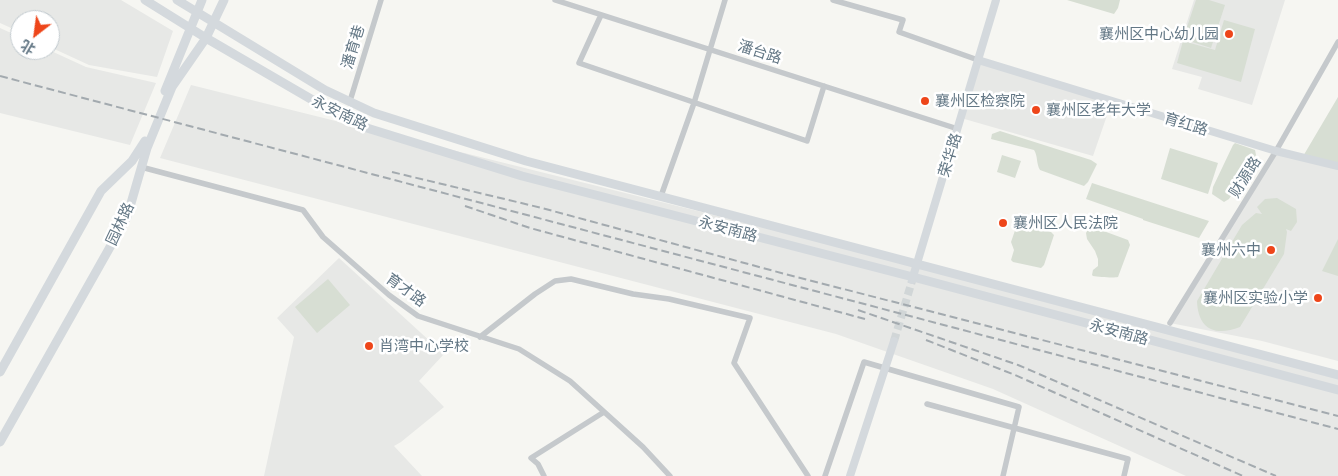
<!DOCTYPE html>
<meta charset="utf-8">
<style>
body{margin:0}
#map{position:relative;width:1338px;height:476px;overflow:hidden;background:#f6f6f2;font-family:"Exo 2","Noto Sans SC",sans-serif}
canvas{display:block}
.north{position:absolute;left:10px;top:10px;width:50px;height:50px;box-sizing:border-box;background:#fff;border:1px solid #c1c9ce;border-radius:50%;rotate:210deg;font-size:14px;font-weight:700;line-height:20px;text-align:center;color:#637785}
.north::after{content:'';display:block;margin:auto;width:18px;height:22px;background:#ee461a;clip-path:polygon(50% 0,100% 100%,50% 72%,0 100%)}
</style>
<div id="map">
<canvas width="1338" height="476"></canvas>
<div class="north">北</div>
</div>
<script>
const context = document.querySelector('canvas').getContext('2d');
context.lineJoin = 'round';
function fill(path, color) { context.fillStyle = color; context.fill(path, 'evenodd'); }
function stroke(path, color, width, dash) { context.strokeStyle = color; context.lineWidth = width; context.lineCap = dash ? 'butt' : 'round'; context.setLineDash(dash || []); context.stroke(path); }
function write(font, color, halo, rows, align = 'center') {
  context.font = font + ' "Exo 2","Noto Sans SC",sans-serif'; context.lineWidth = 5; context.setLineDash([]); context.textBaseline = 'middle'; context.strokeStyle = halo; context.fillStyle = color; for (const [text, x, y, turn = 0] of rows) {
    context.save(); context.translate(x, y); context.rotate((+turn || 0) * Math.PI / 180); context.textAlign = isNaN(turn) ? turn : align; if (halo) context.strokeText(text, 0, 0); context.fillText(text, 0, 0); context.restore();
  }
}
fill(new Path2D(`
 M0 0H121L173 31 157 77 89 65 50 47V20H20V32L0 23Z
 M1194 0H1285L1252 105 1198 89 1202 77 1172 69Z
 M0 28 20 37V50H49L86 67 156 83 130 145 0 113Z
 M978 60 1112 101 1093 156 961 118Z
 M191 85 782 232 1338 376V476H1186L993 389 836 334 160 158Z
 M1276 151 1338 166V361L1262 341 1170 323Z
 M339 258 444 354 419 381 444 407 401 442 394 446 422 476H264L294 337 277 318Z`), '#e7e8e6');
fill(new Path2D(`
 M1067 0H1120L1118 8 1114 14Z
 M1196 0H1209L1225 5 1211 48 1183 39Z
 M1224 20 1255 29 1241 82 1177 63 1183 41 1215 50Z
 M1338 97V166L1302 158Z
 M1000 131 1091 160 1097 164 1088 182 1084 186 1040 170C1036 163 1038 156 1034 150L991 139 992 134Z
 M1235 143 1255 150 1256 155 1229 199 1224 202 1212 194 1213 187 1233 145Z
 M1170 148 1218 163 1208 194 1161 179Z
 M1002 155 1021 161 1015 178 997 172Z
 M1092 183 1209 221 1199 238 1143 220V219L1086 199Z
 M1277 198 1296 209 1297 222 1291 231 1286 229 1287 232 1284 254 1240 327C1215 337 1198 329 1197 301L1242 225 1256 213 1262 214 1257 207 1265 199Z
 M1022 218 1029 224 1051 232 1054 235 1044 265 1041 268 1013 262 1011 260 1014 250 1011 242 1019 219Z
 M1090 226 1128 240 1130 245 1118 277C1114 278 1099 277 1093 276L1092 275 1093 270 1098 266V259L1095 251 1087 239 1086 233Z
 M1338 239V276L1322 271Z
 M328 279 350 305 317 333 295 307Z`), '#d7ded3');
stroke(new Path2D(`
 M894 341 912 281`), '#d1d6d7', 8, [8, 4]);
stroke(new Path2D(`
 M555 0 958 129
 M833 0 903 20 899 32 978 60
 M601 15 579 63 807 141 824 86
 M350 101 381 0
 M141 167 303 210 323 237 389 295 418 316 519 349 570 381 643 447 670 476
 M661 196 694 103 725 0
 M1170 323 1276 151 1338 42
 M480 337 535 294 555 281 571 279 633 294 669 299 750 318 734 363 808 476
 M927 404 1128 459 1124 476
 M544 476 538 464 531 458 604 412
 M825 476 864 362 1019 407 1003 476`), '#c5c9cc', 5.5);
stroke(new Path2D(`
 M978 60 1276 151 1338 166
 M912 280 996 0
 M850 476 894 341`), '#d4d9dd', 8);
stroke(new Path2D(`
 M145 0 206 38 316 102 367 128 522 176 913 277 1338 390
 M177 0 325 90 374 113 526 161 1338 375
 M165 91 202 0
 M0 372 101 191 132 161 145 141
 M0 442 127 217 147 148 172 87 206 38 224 0`), '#d4d9dd', 9);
stroke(new Path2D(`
 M0 76 1338 429
 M392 172 542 208 785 274 1338 416
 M465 206 530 228 865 319
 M858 310 1018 365 1276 476
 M926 340 1015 375 1243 476`), '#a3aaaf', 2, [8, 4]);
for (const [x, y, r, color] of [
 [1229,34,5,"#ee461a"],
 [925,101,5,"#ee461a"],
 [1036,110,5,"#ee461a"],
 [1003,223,5,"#ee461a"],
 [1271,250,5,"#ee461a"],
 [1318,298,5,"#ee461a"],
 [369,346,5,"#ee461a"]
]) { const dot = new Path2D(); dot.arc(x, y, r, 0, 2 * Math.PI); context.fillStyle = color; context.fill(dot); stroke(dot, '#fff', 2); }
write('15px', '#637785', '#fff', [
 ["襄州区中心幼儿园",1219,34,"right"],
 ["襄州区检察院",935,101],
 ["襄州区老年大学",1046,110],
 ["襄州区人民法院",1013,223],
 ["襄州六中",1261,250,"right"],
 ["襄州区实验小学",1308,298,"right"],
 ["肖湾中心学校",379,346]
], 'left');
write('15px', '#637785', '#fff', [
 ["潘育巷",353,47,-73],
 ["潘台路",760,52,18],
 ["永安南路",340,113,26],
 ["育红路",1186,124,17],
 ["荣华路",950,155,-73],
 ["财源路",1245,177,-58],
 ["园林路",120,224,-65],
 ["永安南路",728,229,15],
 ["育才路",406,290,36],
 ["永安南路",1119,332,15]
]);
</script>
